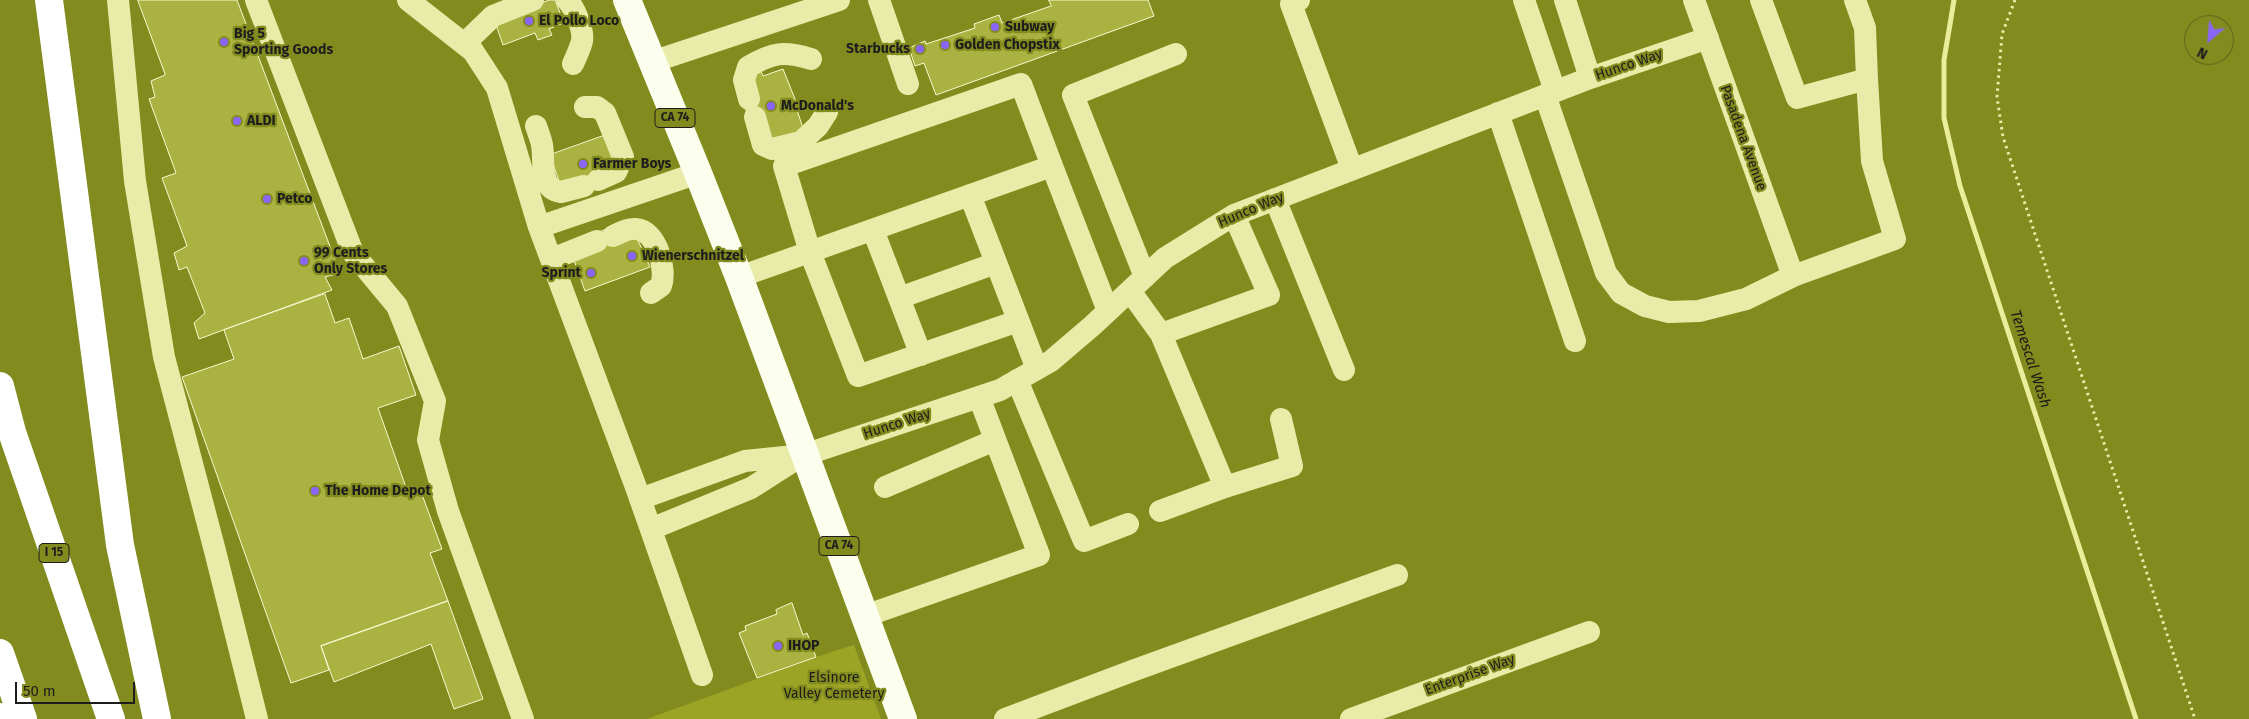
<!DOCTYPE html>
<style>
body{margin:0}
#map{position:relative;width:2249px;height:719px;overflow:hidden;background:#828b1d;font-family:"Fira Sans",sans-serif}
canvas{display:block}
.north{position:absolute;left:2184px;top:15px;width:50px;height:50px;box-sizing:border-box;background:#828b1d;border:1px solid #5a5f1d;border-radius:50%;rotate:207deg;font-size:14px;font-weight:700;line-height:20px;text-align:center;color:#1d1d1d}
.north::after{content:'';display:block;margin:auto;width:18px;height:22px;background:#8866fc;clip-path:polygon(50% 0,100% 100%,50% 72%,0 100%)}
.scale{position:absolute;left:15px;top:682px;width:120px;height:22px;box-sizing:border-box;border:2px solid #1d1d1d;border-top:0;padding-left:6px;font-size:15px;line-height:18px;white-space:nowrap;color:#1d1d1d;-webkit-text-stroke:4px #828b1d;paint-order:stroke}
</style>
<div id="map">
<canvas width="2249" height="719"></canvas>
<div class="north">N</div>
<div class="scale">50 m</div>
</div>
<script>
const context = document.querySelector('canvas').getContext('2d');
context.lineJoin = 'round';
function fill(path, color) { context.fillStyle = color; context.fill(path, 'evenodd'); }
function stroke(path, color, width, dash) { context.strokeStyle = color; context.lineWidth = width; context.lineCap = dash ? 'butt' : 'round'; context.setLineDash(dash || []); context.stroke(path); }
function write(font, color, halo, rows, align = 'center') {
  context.font = font + ' "Fira Sans",sans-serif'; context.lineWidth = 4.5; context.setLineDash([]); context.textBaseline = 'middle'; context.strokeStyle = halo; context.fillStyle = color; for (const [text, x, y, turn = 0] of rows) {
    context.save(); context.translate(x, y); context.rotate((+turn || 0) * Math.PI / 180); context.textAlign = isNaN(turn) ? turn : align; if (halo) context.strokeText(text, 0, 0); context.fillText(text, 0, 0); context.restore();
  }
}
fill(new Path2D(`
 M854 645 881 719H647L831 652Z`), '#9ca426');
stroke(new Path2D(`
 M1954 0 1944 60V118L1960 186 2136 719`), '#eaee9b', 5);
const building = new Path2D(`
 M138 0H237L340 273 325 277 332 290 199 339 194 323 205 313 187 267 179 270 174 253 187 246 162 178 176 173 149 99 155 97 151 81 165 75Z
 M550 0H555L564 23 549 29 552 35 538 40 535 33 503 45 494 19Z
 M1049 0H1148L1154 16 936 95 924 63 915 66 909 48 925 41 926 44 975 28 974 24 999 15 1002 23 1051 6Z
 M760 69 763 76 783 69 799 109 797 110 804 131 771 143 749 119 743 102 747 74Z
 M606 135 615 160 581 180 561 187 550 155Z
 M610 228 636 236 650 267 585 291 572 255 594 234Z
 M325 294 335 323 349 318 363 359 399 346 416 395 378 408 408 493 420 489 442 549 430 553 448 601 321 646 329 670 291 683 182 377 234 359 224 330Z
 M448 601 483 699 454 709 431 644 334 682 321 646Z
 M792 603 803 635 807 633 816 657 757 678 739 633 746 630 745 626 777 614 776 610Z`);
fill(building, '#aab241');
stroke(building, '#f6f9ce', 1);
stroke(new Path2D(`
 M2015 0 2002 34 1997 97 2003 137 2195 719`), '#e8eca8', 3, [2.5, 4]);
stroke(new Path2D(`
 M118 0 135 181 164 357 215 551 257 719
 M256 0 353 253 397 306 435 401 428 440 448 511 523 719
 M408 0 473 51 497 88 539 227 637 490 702 675
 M567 0C575 8 584 30 582 41 580 49 576 57 573 64
 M879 0 908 84
 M1299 0 1291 4 1352 169
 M1524 0 1555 91
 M1565 0 1590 78
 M1694 0 1793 276
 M1761 0 1797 98 1867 79 1865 28 1855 0
 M464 44 493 16 533 0
 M652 62 839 0
 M1545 95 1606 273 1621 293 1645 306 1669 312 1699 311 1746 299 1793 276 1895 239 1872 161 1867 79
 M749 99 744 80 748 67C773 52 784 51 811 59
 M585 107H597L605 113 623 157 616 172 598 180
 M1498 113 1575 341
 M755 117 763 145 772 149 801 142 818 126 827 112
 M536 126C538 132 541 139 542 145 545 160 538 189 561 192L584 186
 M970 195 1037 369
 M1275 199 1344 370
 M539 227 698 173
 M873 230 921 355
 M613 236C620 233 629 228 636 229 657 230 667 270 661 286L651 293
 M552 259 597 241
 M739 277 1052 166 1108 311
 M1145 277 1073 95 1176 54
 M1130 291 1161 334 1225 487 1292 466 1281 419
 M899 298 996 263
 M1018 321 858 376 810 252 784 166 1021 84 1052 166
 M1161 334 1269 295 1234 215
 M1017 380 1084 541 1128 524
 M885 487 995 440
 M640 499 745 461 804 455 1000 390 1051 361 1092 326 1165 258 1234 215 1590 78 1708 38
 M1160 511 1225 487
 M651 529 751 488 798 458
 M865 616 1039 555 979 397
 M1005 719 1132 671 1397 575
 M1351 719 1589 632`), '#e8eca8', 22);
stroke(new Path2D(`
 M627 0 698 173 739 277 903 719`), '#fdffee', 28);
stroke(new Path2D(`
 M49 0 120 545 157 719
 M0 386 12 432 111 719
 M0 653 23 719
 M0 717 1 719`), '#fff', 28);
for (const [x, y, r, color] of [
 [529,21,5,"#8866fc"],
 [995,27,5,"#8866fc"],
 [224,42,5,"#8866fc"],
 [945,45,5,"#8866fc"],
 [920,49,5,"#8866fc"],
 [771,106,5,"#8866fc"],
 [237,121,5,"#8866fc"],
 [583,164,5,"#8866fc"],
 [267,199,5,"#8866fc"],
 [632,256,5,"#8866fc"],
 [304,261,5,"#8866fc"],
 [591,273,5,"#8866fc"],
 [315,491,5,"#8866fc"],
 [778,646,5,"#8866fc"]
]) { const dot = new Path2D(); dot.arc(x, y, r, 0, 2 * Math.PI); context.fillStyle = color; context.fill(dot); stroke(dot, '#828b1d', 2); }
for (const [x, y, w] of [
 [675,118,40],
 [839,546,40],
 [54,553,30]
]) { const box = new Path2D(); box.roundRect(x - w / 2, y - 9.5, w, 19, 4); context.fillStyle = '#828b1d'; context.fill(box); stroke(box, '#1d1d1d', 1); }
write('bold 12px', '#1d1d1d', null, [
 ["CA 74",675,118],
 ["CA 74",839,546],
 ["I 15",54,553]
]);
write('bold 14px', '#1d1d1d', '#828b1d', [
 ["El Pollo Loco",539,21],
 ["Subway",1005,27],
 ["Big 5",234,34],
 ["Sporting Goods",234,50],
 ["Golden Chopstix",955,45],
 ["Starbucks",910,49,"right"],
 ["McDonald's",781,106],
 ["ALDI",247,121],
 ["Farmer Boys",593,164],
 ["Petco",277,199],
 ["99 Cents",314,253],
 ["Only Stores",314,269],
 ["Wienerschnitzel",642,256],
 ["Sprint",581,273,"right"],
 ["The Home Depot",325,491],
 ["IHOP",788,646]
], 'left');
write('14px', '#1d1d1d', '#828b1d', [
 ["Hunco Way",1629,65,-19],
 ["Pasadena Avenue",1743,138,70],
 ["Hunco Way",1251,210,-23],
 ["Hunco Way",897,424,-18],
 ["Enterprise Way",1470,675,-20]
]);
write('14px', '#1c1d1a', '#828b1d', [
 ["Elsinore",834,678],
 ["Valley Cemetery",834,694]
]);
write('italic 15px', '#1c1c19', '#828b1d', [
 ["Temescal Wash",2030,359,72]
]);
</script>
